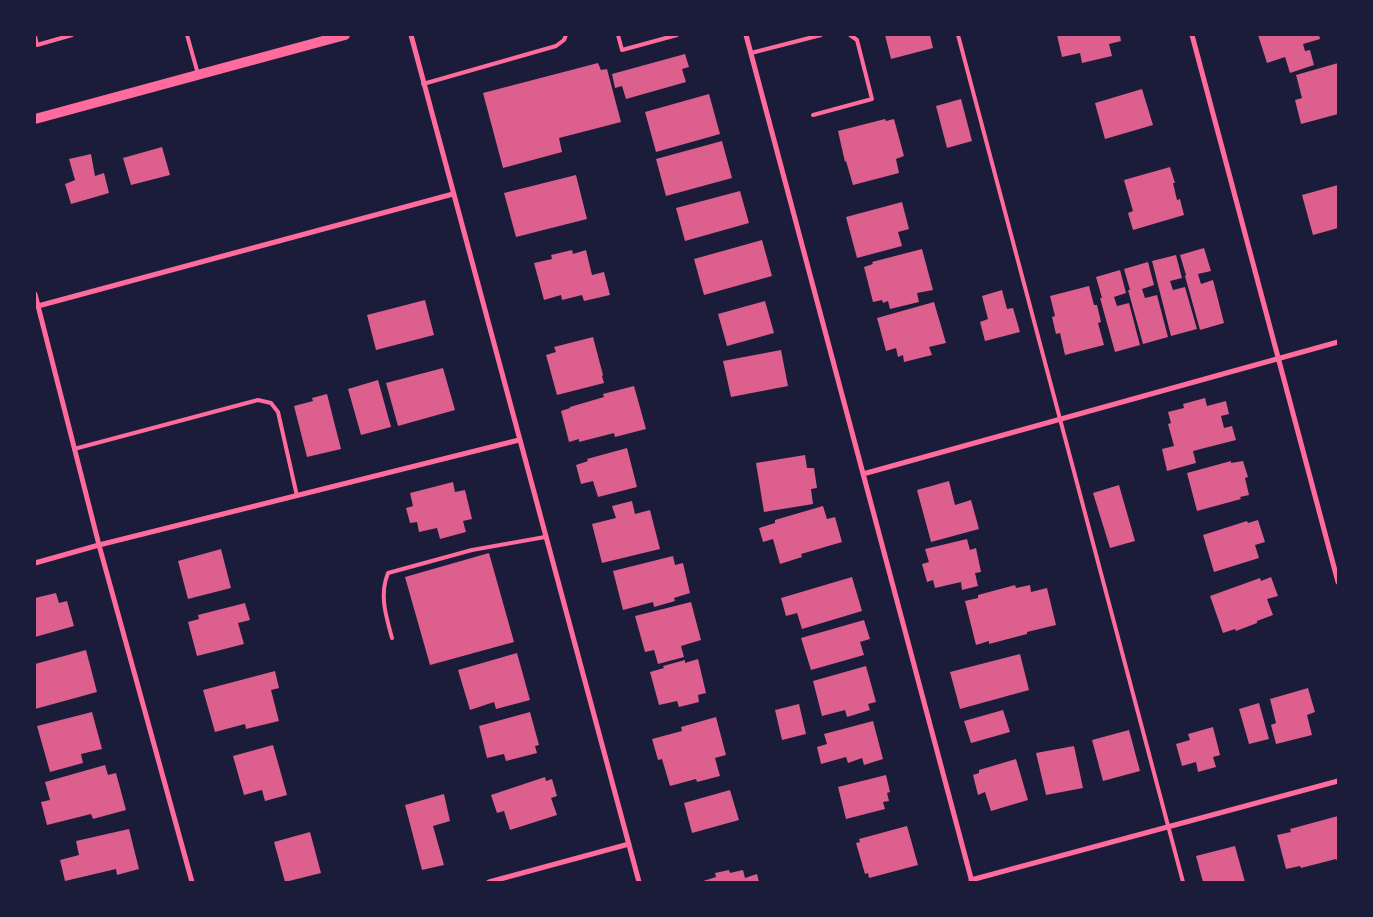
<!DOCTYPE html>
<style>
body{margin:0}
#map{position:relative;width:1373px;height:917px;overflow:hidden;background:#1b1b3a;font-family:"Roboto Serif",serif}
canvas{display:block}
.frame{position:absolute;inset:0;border:36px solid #1b1b3a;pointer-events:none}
</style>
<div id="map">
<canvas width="1373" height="917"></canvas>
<div class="frame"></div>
</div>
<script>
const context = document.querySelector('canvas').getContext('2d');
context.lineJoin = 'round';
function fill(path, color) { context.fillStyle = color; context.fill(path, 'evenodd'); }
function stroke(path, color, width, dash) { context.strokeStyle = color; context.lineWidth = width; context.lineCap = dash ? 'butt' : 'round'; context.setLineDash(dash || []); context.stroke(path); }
fill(new Path2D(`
 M885 35H930L933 48 891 59Z
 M1057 35H1120L1121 41 1109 44 1112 56 1082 63 1080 53 1062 57Z
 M1258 35H1319L1320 39 1303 44 1305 51 1310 50 1314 65 1290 73 1285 57 1267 63Z
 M685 54 689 67 682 69 686 82 626 99 622 86 615 88 612 74Z
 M598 63 601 70 607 69 621 122 559 138 562 152 503 168 483 93Z
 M1338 63V114L1301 124 1295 100 1302 98 1296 75Z
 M1142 89 1153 125 1105 139 1095 103Z
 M709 94 720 134 656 152 645 112Z
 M961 99 972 141 947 148 936 106Z
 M885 119 886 121 894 119 904 156 896 159 899 173 853 185 846 161 845 162 838 131Z
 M722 141 732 178 666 196 656 159Z
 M162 147 170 175 131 185 123 158Z
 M91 154 95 176 104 173 109 193 71 204 65 184 75 180 69 159Z
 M1170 167 1175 183H1173L1177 200 1180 199 1184 215 1133 230 1128 213 1133 211 1124 180Z
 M576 175 587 219 516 237 504 193Z
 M1338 185V228L1313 235 1302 195Z
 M740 191 749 223 685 241 676 208Z
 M902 202 909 229 898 232 902 246 857 258 846 217Z
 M762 240 772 276 704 295 694 259Z
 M1204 248 1211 271 1198 274 1201 284 1213 280 1224 323 1200 330 1185 276 1186 275 1180 255Z
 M922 249 933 290 917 293 919 302 890 309 888 301 883 303 882 300 873 302 864 267 873 264 872 262Z
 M572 250 573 254 586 250 592 275 604 272 610 295 584 301 582 295 562 300 561 295 544 300 534 263 552 259 551 255Z
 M1176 255 1182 278 1170 281 1173 290 1185 287 1197 329 1171 336 1152 261Z
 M1148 262 1154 285 1142 289 1145 298 1157 295 1168 337 1143 344 1128 290H1130L1124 269Z
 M1120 270 1126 293 1114 297 1117 306 1129 303 1140 345 1115 352 1100 298H1102L1096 277Z
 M1089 286 1094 305H1097L1101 322 1098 323 1104 345 1065 355 1060 333 1056 334 1052 317 1055 316 1050 296Z
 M1002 290 1007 309 1013 308 1020 332 985 341 980 322 988 319 982 296Z
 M425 300 434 335 376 350 367 315Z
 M765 301 774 333 727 346 718 314Z
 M934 302 946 343 929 347 932 355 904 362 903 355 898 357 896 348 886 351 877 318Z
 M593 337 603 375 602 376 604 383 557 395 546 355 556 352 554 347Z
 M781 350 788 386 731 397 723 361Z
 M443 368 455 410 398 426 386 383Z
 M378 380 391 427 361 435 348 389Z
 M634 386 646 429 615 437 614 433 579 442V439L569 442 561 411 570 408V407L604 397 603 394Z
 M327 394 341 449 307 457 294 406 313 401 312 398Z
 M1205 398 1207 406 1226 401 1229 414 1221 416 1224 428 1232 426 1236 440 1193 451 1196 463 1167 471 1162 449 1174 446 1168 424 1171 423 1168 412 1184 408 1183 404Z
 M627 448 637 487 598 497 593 481 581 484 576 465 588 461 587 459Z
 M805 455 807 468H814L817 488 811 489 813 504 764 512 756 463Z
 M1231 461V463L1243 461 1248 477 1245 478 1249 495 1240 497 1241 499 1197 511 1187 473Z
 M949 481 955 505 971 500 979 529 931 542 917 490Z
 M453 482 455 492 465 490 472 519 463 521 466 532 440 539 437 528 419 532 417 522 410 523 406 508 413 506 410 493Z
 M1119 485 1135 541 1110 548 1093 493Z
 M632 501 635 514 650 510 660 549 602 563 592 524 616 518 612 506Z
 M823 506 827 519 835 517 842 542 801 554 802 557 780 564 773 539 763 542 759 528 775 523V520Z
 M1258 520 1265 542 1255 545 1259 558 1214 572 1203 535 1247 521 1248 523Z
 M967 539 970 550 976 548 981 572 975 573 978 586 962 590 961 582 935 588 933 580 927 582 922 564 929 562 925 549Z
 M221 549 231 588 188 599 178 561Z
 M489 553 514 642 430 665 405 577Z
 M673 556 675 565 683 563 690 593 674 598 675 601 654 607 653 602 623 610 613 571Z
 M852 577 862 611 802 629 797 613 786 616 781 598Z
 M1271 577 1278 596 1267 599 1273 615 1257 621V623L1236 631 1235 629 1223 633 1210 596 1260 578 1261 581Z
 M1015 585 1016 588 1030 585 1031 592 1047 588 1056 625 1027 632V634L989 644V641L976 645 965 601 978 598V595Z
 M56 593 59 603 67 601 74 626 35 637V598Z
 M691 602 701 640 681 646 684 657 658 664 654 650 645 652 635 616Z
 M245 603 250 620 238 623 244 644 197 656 188 622 199 619 198 615Z
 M864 620 870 639 860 642 864 655 811 670 801 638Z
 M86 650 97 692 35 709V664Z
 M517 653 530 700 496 709 494 702 470 710 458 670Z
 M1020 654 1029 690 960 709 950 672Z
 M698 659 706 693 698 695 699 702 679 707 677 701 659 705 650 672 664 668 663 666 685 660V663Z
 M866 666 876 702 868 704 870 710 847 717 845 710 822 716 813 681Z
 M275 671 279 688 271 690 279 721 246 729 245 724 215 732 203 690Z
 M1308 688 1315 712 1307 715 1312 735 1276 744 1271 725 1276 723 1270 699Z
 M1259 703 1269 739 1249 744 1239 709Z
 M799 704 806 734 782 740 775 710Z
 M1003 710 1010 732 971 743 964 721Z
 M92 712 102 749 81 754 83 763 50 772 37 726Z
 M530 712 539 745 535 746 537 753 506 761 504 754 487 758 479 726Z
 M716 717 726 755 715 758 720 776 697 782 696 779 670 786 662 759 658 760 652 739 682 731 681 727Z
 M873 721 883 759 864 765 862 758 848 763 846 757 821 764 817 747 827 744 824 734Z
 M1213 727 1220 755 1213 757 1216 767 1198 772 1196 762 1182 766 1176 744 1190 740 1188 734Z
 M1129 730 1140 771 1103 781 1092 740Z
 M273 745 287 795 265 801 262 790 244 795 233 756Z
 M1074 746 1083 788 1046 795 1036 753Z
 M1016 759 1028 800 991 811 985 792 978 795 973 775 979 773V770Z
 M105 765 108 775 116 773 126 810 93 819 91 814 47 825 41 802 50 800 45 782Z
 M886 775 890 792 887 793 889 801 883 802 885 809 846 819 838 787Z
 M545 777 546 781 552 779 557 796 551 798 557 815 510 830 504 811 497 813 491 795Z
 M730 790 739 820 692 833 684 803Z
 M444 794 450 821 433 826 444 865 422 870 405 805Z
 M1338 816V862L1336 859 1301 868 1300 866 1286 869 1277 835 1291 832 1290 829Z
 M907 826 918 865 869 878 868 873 865 874 856 843 860 842 859 839Z
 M129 829 139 869 117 875 116 869 65 881 60 860 79 855 76 841Z
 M310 832 321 873 285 882 274 842Z
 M1235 846 1245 882H1203L1196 856Z
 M729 870 730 873 743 870 745 878 757 874 759 882H700L716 877 715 873Z`), '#dd5f8e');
stroke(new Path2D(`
 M187 35 198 74
 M618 35 622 50 677 35
 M958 35 1183 882
 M35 36 37 45 72 35
 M751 53 821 35
 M423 84 556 46 564 40 566 35
 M813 115 872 99 857 40 850 35
 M74 449 258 400 271 403 278 412 297 496
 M392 638C386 616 379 595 388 573L472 550 545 537`), '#ff6b9d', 4);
stroke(new Path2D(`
 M411 35 639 882
 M746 35 972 882
 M1192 35 1338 582
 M35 294 99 545 192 882
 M38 306 453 194
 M863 474 1338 342
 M35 563 99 545 519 440
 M971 880 1338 781
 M489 882 629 844`), '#ff6b9d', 5);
stroke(new Path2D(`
 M35 119 345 35`), '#ff6b9d', 10);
</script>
